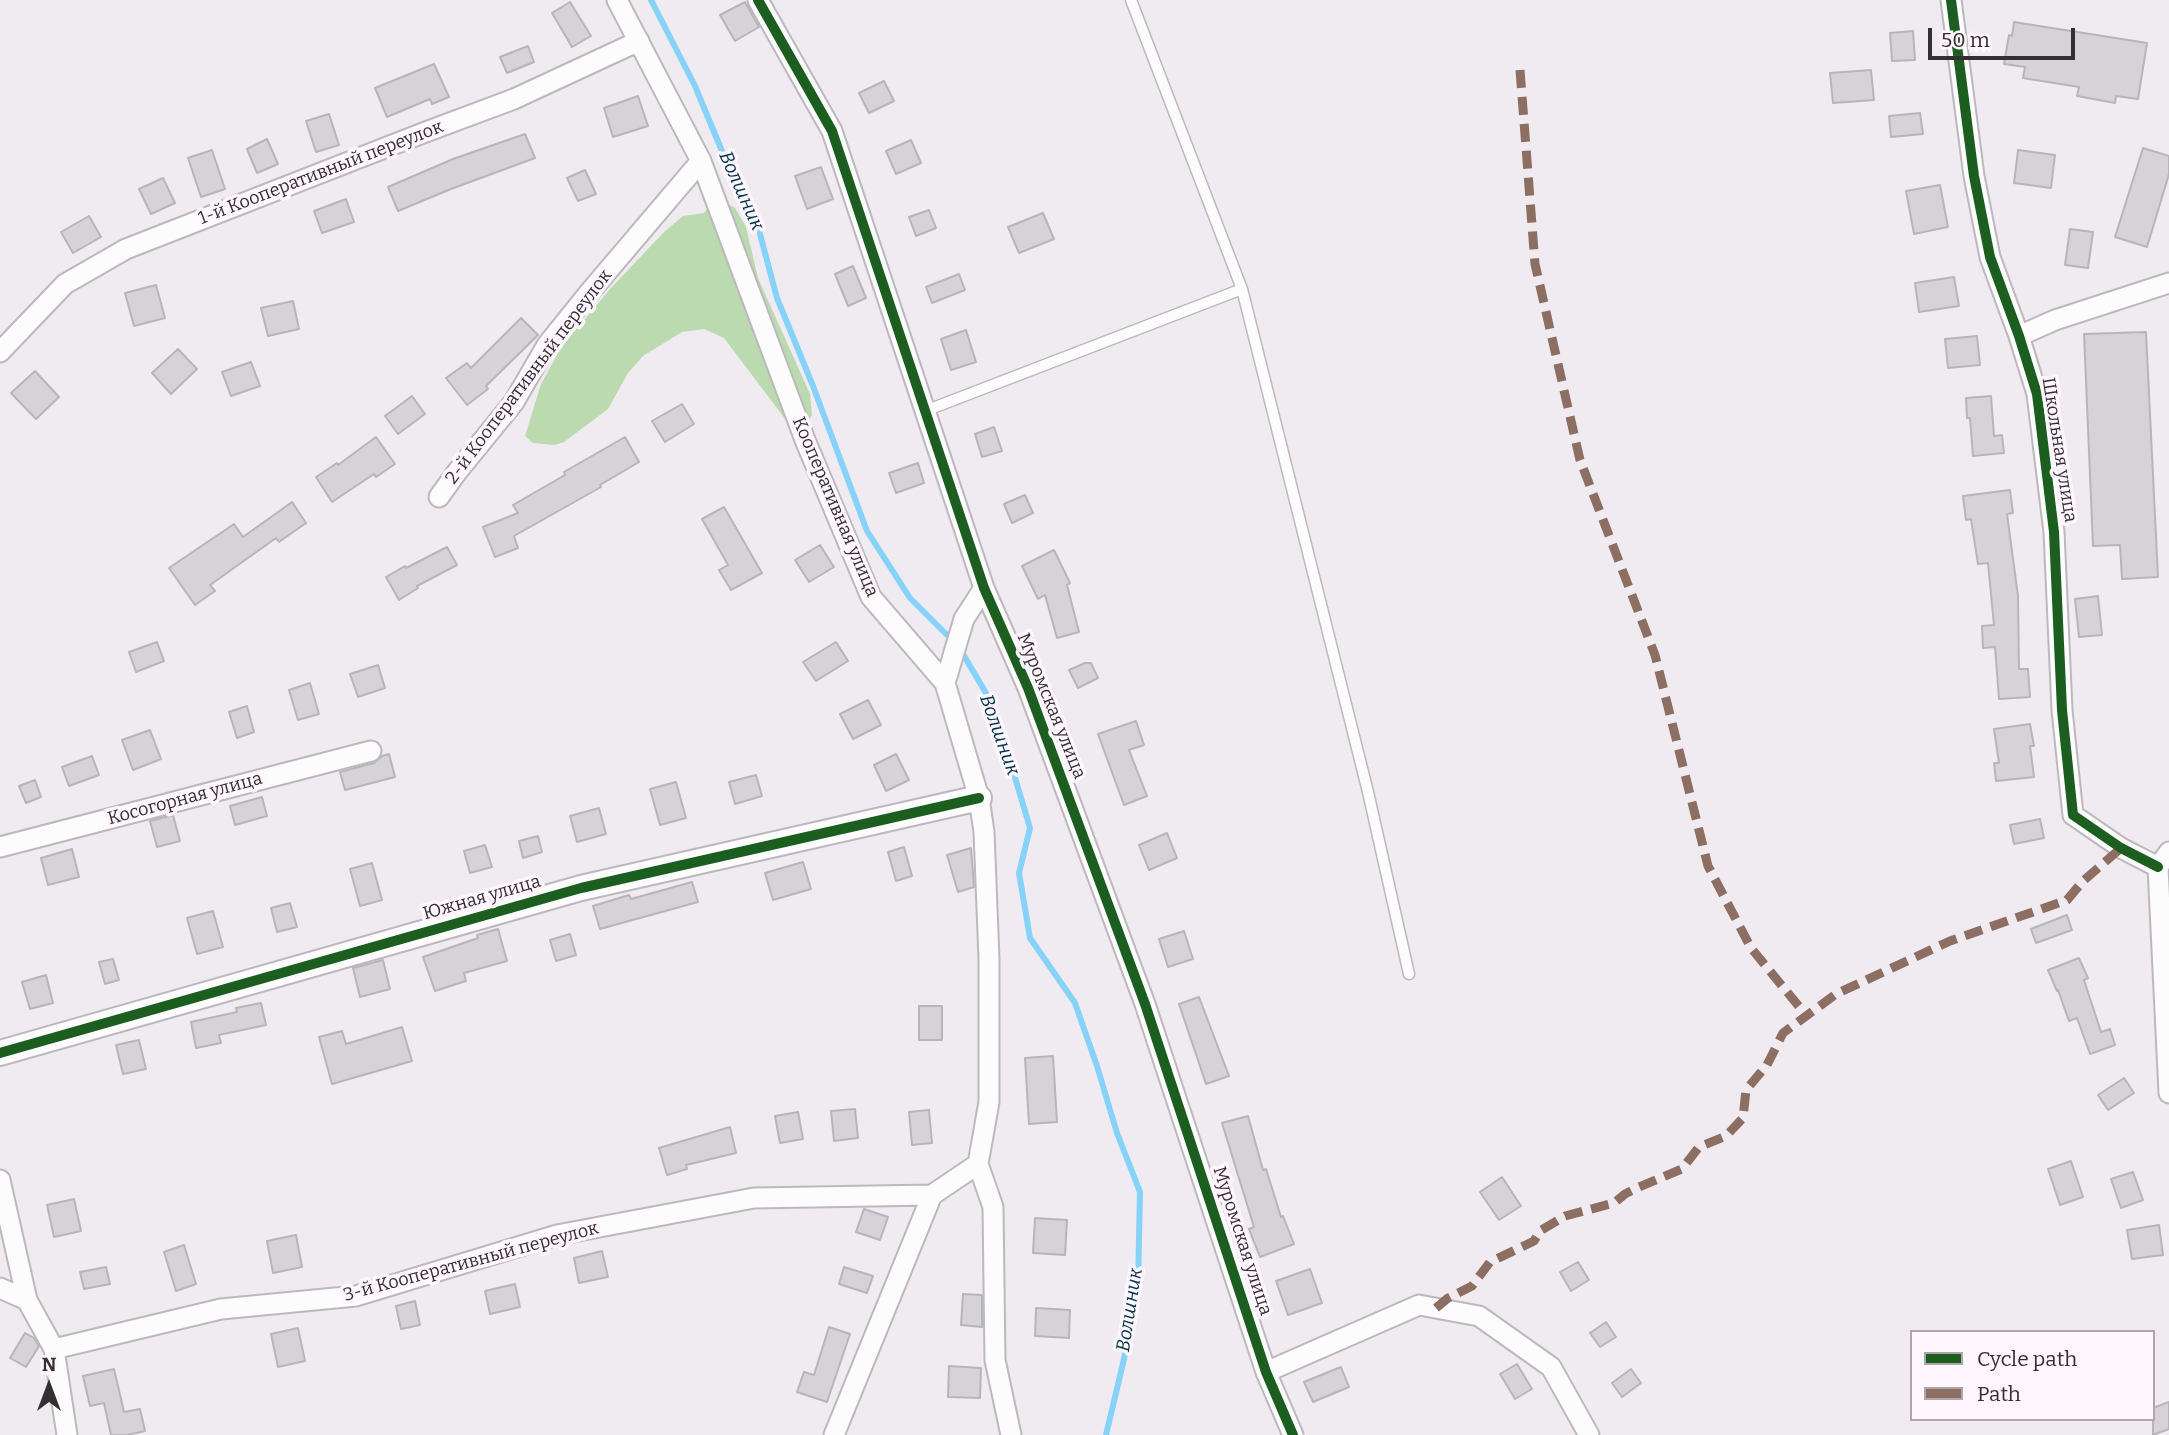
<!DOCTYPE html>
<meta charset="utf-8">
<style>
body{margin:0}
#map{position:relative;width:2169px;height:1435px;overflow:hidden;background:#f0ebf0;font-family:Bitter,serif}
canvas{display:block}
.legend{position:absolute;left:1910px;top:1330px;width:245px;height:91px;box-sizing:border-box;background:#fff6fe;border:2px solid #ada6ad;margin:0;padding:9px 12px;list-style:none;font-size:21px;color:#332f33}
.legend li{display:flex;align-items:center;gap:14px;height:35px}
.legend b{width:35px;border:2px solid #ada6ad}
.north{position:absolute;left:14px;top:1351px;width:70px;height:70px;-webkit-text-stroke:5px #fff6fe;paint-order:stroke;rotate:0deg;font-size:19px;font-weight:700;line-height:28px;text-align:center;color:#332f33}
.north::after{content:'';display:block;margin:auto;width:24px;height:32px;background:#332f33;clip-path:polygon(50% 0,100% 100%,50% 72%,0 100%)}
.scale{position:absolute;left:1928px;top:28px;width:147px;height:32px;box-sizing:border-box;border:4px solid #332f33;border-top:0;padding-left:9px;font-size:21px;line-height:24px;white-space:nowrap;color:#332f33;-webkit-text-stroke:5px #fff6fe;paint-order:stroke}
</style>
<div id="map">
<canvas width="2169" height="1435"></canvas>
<ul class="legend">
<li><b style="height:9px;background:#1b5e20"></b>Cycle path</li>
<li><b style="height:9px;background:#8d6e63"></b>Path</li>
</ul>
<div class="north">N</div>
<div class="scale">50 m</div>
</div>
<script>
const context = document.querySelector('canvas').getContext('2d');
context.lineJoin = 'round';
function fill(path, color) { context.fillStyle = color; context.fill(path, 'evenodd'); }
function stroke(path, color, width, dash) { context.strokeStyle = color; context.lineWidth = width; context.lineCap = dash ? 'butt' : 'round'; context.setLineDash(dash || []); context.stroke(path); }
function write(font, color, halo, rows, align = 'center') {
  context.font = font + ' Bitter,serif'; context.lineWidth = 7; context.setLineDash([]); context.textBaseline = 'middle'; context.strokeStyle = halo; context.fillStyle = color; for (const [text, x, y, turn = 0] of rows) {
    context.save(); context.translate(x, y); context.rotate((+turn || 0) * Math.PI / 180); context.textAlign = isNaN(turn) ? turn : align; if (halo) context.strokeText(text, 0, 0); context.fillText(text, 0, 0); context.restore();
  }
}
fill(new Path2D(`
 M716 197 735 208 746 227 758 278 810 394 812 415 807 424 796 426 786 420 724 338 704 329 682 332 643 356 628 373 608 409 564 442 554 445 533 443 525 436 541 384 562 346 611 288 665 231 683 216 704 213Z`), '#bcdab0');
stroke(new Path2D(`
 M651 0 695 86 724 156 756 219 777 298 813 386 867 531 910 598 953 641
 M960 649 986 693 1008 754 1030 828 1019 873 1030 938 1075 1003 1097 1066 1117 1133 1140 1192 1138 1285 1124 1359 1106 1435`), '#86d2f9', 6);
const building = new Path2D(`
 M570 2 591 36 572 47 552 13Z
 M745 2 759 27 735 41 720 15Z
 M2014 22 2147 43 2138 99 2116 96 2115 103 2077 96 2079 87 2023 78 2025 67 2004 64 2009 35 2012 36Z
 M1913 31 1915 60 1892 61 1890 33Z
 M528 46 534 62 507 73 500 57Z
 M434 64 449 97 432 104 430 99 387 117 375 88Z
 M1871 70 1874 100 1833 103 1830 73Z
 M884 81 894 101 869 113 859 93Z
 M638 96 648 126 613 137 604 108Z
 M1920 113 1923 134 1891 137 1889 116Z
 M329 114 339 145 316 152 306 121Z
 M525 134 535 158 451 189 398 211 388 187 453 159Z
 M267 139 278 164 257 173 247 149Z
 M911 140 921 163 896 174 886 151Z
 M2143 148 2169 156V174L2147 247 2115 237Z
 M212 150 225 189 201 197 188 158Z
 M2018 150 2055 155 2051 188 2014 183Z
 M821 167 833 199 807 209 795 176Z
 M585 170 596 194 578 201 567 178Z
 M163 178 175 203 151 214 139 189Z
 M1940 185 1948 227 1914 234 1906 191Z
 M346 199 354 222 322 233 314 211Z
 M929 210 936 228 916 236 909 217Z
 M1043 213 1054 239 1019 253 1008 227Z
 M89 216 101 237 73 253 61 232Z
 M2070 229 2093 232 2088 268 2065 265Z
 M853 266 866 298 848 306 835 274Z
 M959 274 965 290 932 303 926 287Z
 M1954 277 1959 306 1919 312 1915 283Z
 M156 285 165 318 134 326 125 293Z
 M293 301 299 329 268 336 261 308Z
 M521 318 538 335 486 386 488 389 467 405 446 378 467 363 471 368Z
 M966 330 976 362 951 370 941 339Z
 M2146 332 2158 577 2122 579 2120 545 2093 546 2084 334Z
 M1977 336 1980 365 1948 368 1945 339Z
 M178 349 197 369 171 394 152 373Z
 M251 362 260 386 231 396 222 372Z
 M35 371 59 397 36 419 11 393Z
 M412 396 425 414 398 434 385 416Z
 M1991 396 1994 436 2002 435 2004 453 1973 456 1970 418H1967L1966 398Z
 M682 404 694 424 665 442 652 421Z
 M994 427 1002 451 982 457 975 434Z
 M376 437 395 464 376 477 374 474 332 502 316 477 337 463 338 465Z
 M625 437 639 462 600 485 601 487 514 536 518 548 495 557 483 527 518 513 513 505 565 475 564 472Z
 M918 463 924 483 896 493 889 473Z
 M2010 490 2013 513 2007 514 2018 596 2019 669H2028L2030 697 1999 699 1995 647 1983 648 1982 626 1994 625 1988 563 1978 564 1971 519 1966 520 1963 496Z
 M1025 495 1033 513 1012 523 1004 504Z
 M292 502 306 523 279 542 276 538 210 585 215 591 195 605 169 568 234 524 243 537Z
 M724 507 762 573 731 590 719 570 728 565 702 519Z
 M820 545 834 567 809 582 795 560Z
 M447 547 457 565 417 586 418 588 399 600 386 577 405 566 406 568Z
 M1054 550 1070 583 1067 585 1079 632 1057 638 1045 595 1038 599 1022 566Z
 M2098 596 2102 635 2079 637 2075 599Z
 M157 642 164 661 136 672 129 652Z
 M836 642 848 661 816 681 803 662Z
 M1085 663H1091L1098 678 1078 688 1069 670Z
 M378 665 385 688 358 697 350 674Z
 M310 683 319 714 298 720 289 690Z
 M868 700 881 725 853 739 840 714Z
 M247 706 254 732 237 738 229 712Z
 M1136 721 1144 745 1129 750 1147 796 1124 805 1098 734Z
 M2030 724 2034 746H2030L2034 777 1996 781 1994 763H1999L1994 729Z
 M150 730 161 759 133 770 122 740Z
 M389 754 395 777 345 790 340 772 374 763 382 756Z
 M896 754 909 780 886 791 874 765Z
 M92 756 99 775 69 786 62 767Z
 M756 775 762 796 735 804 729 782Z
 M35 780 41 797 26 803 19 786Z
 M676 782 686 818 660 825 650 789Z
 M262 797 267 816 235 825 230 806Z
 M599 808 606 834 577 842 570 816Z
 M173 815 180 841 157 847 150 821Z
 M2040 819 2044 838 2014 844 2010 825Z
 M1167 833 1177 858 1149 870 1139 845Z
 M538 836 542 852 523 858 519 841Z
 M485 845 492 867 470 873 464 851Z
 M904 847 912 876 896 881 888 852Z
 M971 848 974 887 958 892 947 855Z
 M72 849 79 877 48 885 41 858Z
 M803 862 811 889 773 900 765 873Z
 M372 863 382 900 360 906 350 869Z
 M692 882 698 902 600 929 593 906 629 895 631 899Z
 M290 903 297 927 277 932 271 908Z
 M213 911 223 947 197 954 187 918Z
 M2067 915 2072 930 2036 943 2031 929Z
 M498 929 507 961 464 973 466 981 435 991 423 957 478 938 477 935Z
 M1184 931 1193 959 1168 967 1159 939Z
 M570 934 576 955 556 961 550 940Z
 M2079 958 2088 978 2084 980 2101 1032 2110 1029 2115 1045 2090 1054 2077 1018 2069 1021 2058 990 2057 991 2048 970Z
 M113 959 119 980 105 984 99 962Z
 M383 960 390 989 360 997 353 968Z
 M46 975 53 1003 30 1009 22 982Z
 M1199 997 1229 1076 1206 1084 1179 1004Z
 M261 1003 266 1025 219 1035 221 1043 196 1048 191 1022 237 1012 236 1008Z
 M919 1006H942V1040H919Z
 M402 1027 412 1061 332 1084 319 1037 342 1031 346 1044Z
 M139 1040 146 1069 123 1074 116 1045Z
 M1053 1056 1057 1122 1029 1124 1025 1058Z
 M2124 1078 2134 1093 2108 1110 2098 1095Z
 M855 1109 858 1138 834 1141 831 1111Z
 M929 1110 932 1143 912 1145 909 1112Z
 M798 1112 803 1139 780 1143 775 1116Z
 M1248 1116 1263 1170 1266 1169 1281 1217 1283 1216 1294 1244 1260 1257 1249 1229 1254 1227 1222 1123Z
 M730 1127 736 1153 686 1165 687 1169 667 1175 659 1148Z
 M2071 1161 2083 1197 2060 1205 2048 1169Z
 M2133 1172 2143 1200 2121 1208 2111 1179Z
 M1502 1177 1521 1206 1499 1220 1480 1192Z
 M74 1199 81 1231 54 1237 47 1205Z
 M864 1209 888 1217 880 1240 856 1232Z
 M1035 1218 1067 1220 1065 1255 1033 1253Z
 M2159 1225 2163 1255 2132 1259 2127 1230Z
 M296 1235 302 1267 273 1273 267 1241Z
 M184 1245 196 1284 176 1291 164 1252Z
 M602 1251 608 1277 579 1283 574 1258Z
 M1578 1262 1589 1280 1571 1291 1560 1272Z
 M106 1267 110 1284 84 1289 80 1272Z
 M844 1267 873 1276 867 1293 839 1284Z
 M1310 1269 1322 1303 1288 1315 1276 1281Z
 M515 1284 520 1307 490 1314 485 1291Z
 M963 1294 982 1295V1327L961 1325Z
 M415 1301 420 1325 401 1329 396 1306Z
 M1036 1308 1070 1310 1069 1338 1035 1336Z
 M1606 1322 1616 1337 1600 1347 1590 1333Z
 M829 1327 850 1334 827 1402 797 1392 804 1372 814 1375Z
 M298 1328 305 1361 278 1367 271 1334Z
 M25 1333 34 1338 39 1346 26 1367 10 1358Z
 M1517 1364 1532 1389 1515 1399 1500 1374Z
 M949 1366 981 1368 980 1398 948 1397Z
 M1341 1367 1349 1387 1313 1402 1304 1382Z
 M114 1369 124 1412 140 1409 145 1431 127 1435H111L104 1403 90 1406 83 1376Z
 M1631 1369 1641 1383 1622 1397 1612 1383Z
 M2169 1402V1429L2153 1435V1408Z`);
fill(building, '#d5d3d8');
stroke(building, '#b7b5b9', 2);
const service = new Path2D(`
 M1242 289 1368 792 1409 974
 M925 411 1242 289 1131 0`);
const minor = new Path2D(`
 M617 0 701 161 805 440 871 597 945 683 979 798 984 832 989 959V1102L978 1164 993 1207 995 1360 1011 1435
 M758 0 832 131 984 588 1028 688 1145 1004 1266 1372 1293 1435
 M1951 0 1974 176 1990 257 2019 336 2037 394 2054 532 2062 710 2073 815 2121 848 2158 867
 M2019 336 2055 320 2169 283
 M0 352 65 284 126 249 423 133 514 99 639 41
 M439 497 457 472 514 402 547 345 588 294 701 161
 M945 683 964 619 984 588
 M0 847 371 751
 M2169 852 2158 867 2169 1093
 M0 1180 27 1300 54 1349 67 1435
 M932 1195 978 1164
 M0 1288 27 1300
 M54 1349 221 1309 356 1296 557 1235 754 1198 932 1195
 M1266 1372 1419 1305 1479 1316 1551 1367 1589 1435
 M834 1435 932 1195`);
const tertiary = new Path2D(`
 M0 1053 581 888 979 798`);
stroke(service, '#bcb8bc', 13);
stroke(minor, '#bcb8bc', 23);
stroke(tertiary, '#bcb8bc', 28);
stroke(service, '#fdfcfd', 10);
stroke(minor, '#fdfcfd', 19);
stroke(tertiary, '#fdfcfd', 24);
stroke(new Path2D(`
 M1520 70 1535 264 1580 460 1655 655 1708 866 1751 948 1806 1015
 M1436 1308 1448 1298 1472 1286 1490 1262 1534 1241 1540 1231 1565 1216 1614 1203 1625 1194 1639 1187 1682 1169 1699 1147 1726 1136 1743 1118 1746 1090 1767 1065 1783 1033 1836 994 1950 941 2067 900 2083 881 2121 848`), '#8d6e63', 9, [18, 9]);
stroke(new Path2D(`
 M758 0 832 131 984 588 1028 688 1145 1004 1266 1372 1293 1435
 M1951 0 1974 176 1990 257 2019 336 2037 394 2054 532 2062 710 2073 815 2121 848 2158 867
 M0 1053 581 888 979 798`), '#1b5e20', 10);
write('18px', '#332f33', '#fff6fe', [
 ["1-й Кооперативный переулок",321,173,-21],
 ["2-й Кооперативный переулок",529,377,-53],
 ["Школьная улица",2059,450,81],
 ["Кооперативная улица",835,507,67],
 ["Муромская улица",1051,706,68],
 ["Косогорная улица",185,799,-15],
 ["Южная улица",482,898,-16],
 ["Муромская улица",1242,1241,72],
 ["3-й Кооперативный переулок",471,1262,-15]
]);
write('italic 19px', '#003247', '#fff6fe', [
 ["Волшник",741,191,66],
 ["Волшник",999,735,70],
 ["Волшник",1130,1310,-81]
]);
</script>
